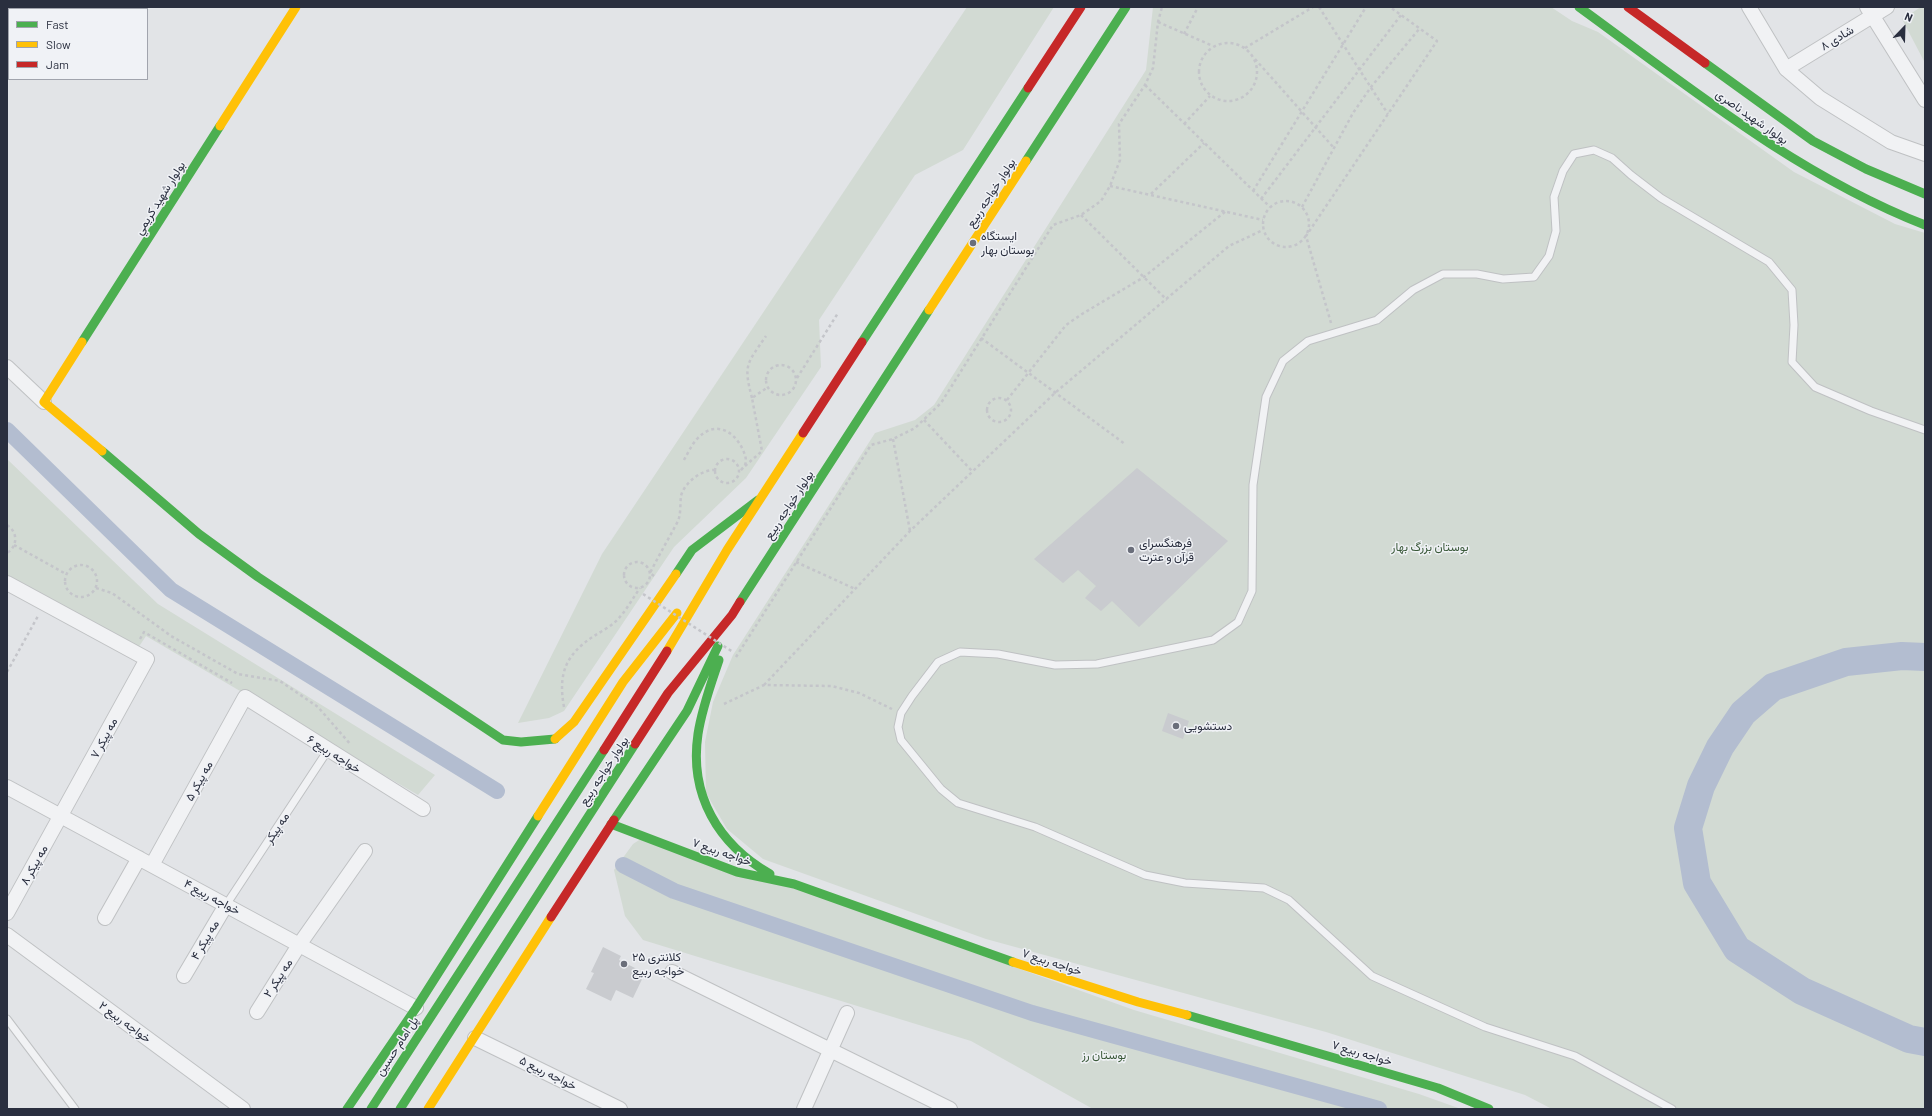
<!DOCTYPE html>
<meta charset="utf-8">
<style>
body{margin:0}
#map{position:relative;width:1932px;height:1116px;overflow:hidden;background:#e2e4e7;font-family:Barlow,sans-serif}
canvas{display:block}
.frame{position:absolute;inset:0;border:8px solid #2a2f3f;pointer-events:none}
.legend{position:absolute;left:8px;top:8px;width:140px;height:72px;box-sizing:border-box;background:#f0f2f6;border:1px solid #a1a4ad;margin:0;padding:5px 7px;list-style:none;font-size:12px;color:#2a2f3f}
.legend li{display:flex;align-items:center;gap:8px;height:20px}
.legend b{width:20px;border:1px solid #a1a4ad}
.north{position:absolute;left:1884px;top:8px;width:40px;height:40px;-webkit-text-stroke:3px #f0f2f6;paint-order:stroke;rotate:23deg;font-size:11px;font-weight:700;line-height:16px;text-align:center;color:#2a2f3f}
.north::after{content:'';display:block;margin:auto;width:14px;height:18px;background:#2a2f3f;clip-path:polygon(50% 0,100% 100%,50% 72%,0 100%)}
</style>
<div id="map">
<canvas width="1932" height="1116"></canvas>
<div class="frame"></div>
<ul class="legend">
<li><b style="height:5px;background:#4caf50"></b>Fast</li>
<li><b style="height:5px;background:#ffc107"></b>Slow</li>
<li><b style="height:5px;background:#c62828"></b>Jam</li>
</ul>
<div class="north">N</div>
</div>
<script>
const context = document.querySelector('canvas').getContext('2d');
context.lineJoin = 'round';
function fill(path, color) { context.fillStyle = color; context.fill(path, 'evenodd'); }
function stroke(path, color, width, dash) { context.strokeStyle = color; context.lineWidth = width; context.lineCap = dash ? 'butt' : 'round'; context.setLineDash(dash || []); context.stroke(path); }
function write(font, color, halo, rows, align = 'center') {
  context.font = font + ' Barlow,Vazirmatn,sans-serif'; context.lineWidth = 3; context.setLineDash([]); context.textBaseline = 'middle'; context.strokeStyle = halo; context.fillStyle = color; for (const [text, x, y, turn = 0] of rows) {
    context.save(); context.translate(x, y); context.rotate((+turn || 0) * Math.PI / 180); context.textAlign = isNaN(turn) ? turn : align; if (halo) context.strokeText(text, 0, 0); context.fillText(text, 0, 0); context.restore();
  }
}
fill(new Path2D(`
 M967 7H1054L963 150 915 175 819 320 821 367 746 478 674 547 564 711 549 718 518 723 602 554Z
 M1153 7H1551L1572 21 1598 32 1794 172 1895 224 1925 233V1109H1552L1525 1095 1326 1032 986 939 763 859 727 829 706 793 705 742 713 702 733 655 875 433 915 420 934 405 1146 70Z
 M1921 7H1925V63L1902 19Z
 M7 459 158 604 435 775 418 795 146 636 138 648 7 578Z
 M647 835 1134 1010 1419 1094 1461 1109H1093L971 1041 643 940 625 916 614 870 633 844Z`), '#d2dad3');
stroke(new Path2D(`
 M7 430 171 590 497 791
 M623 865 674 891 1032 1013 1379 1109`), '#b3bdd0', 16);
stroke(new Path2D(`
 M1925 657 1902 656 1846 662 1773 687 1743 713 1720 747 1701 786 1688 828 1697 883 1737 949 1802 991 1909 1039 1925 1042`), '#b3bdd0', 28);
fill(new Path2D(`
 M1137 468 1228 541 1139 627 1112 601 1101 611 1085 598 1096 586 1078 570 1063 583 1034 559Z
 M1168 713 1189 721 1183 739 1162 731Z
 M603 947 621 956 619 960 645 973 633 998 616 990 611 1001 586 989 594 973 591 972Z`), '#c9cbcf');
const lane = new Path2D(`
 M226 905 328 750
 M7 1019 75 1109
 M1672 1109 1575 1056 1485 1027 1372 976 1289 900 1264 888 1185 883 1145 875 1035 827 958 803 941 789 901 740 898 727 901 713 912 696 938 662 960 652 998 654 1055 665 1097 664 1213 640 1238 622 1252 591 1253 485 1266 397 1283 361 1308 341 1377 320 1413 290 1443 274H1477L1503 279 1534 277 1549 256 1556 231 1554 197 1563 171 1574 154 1594 150 1612 158 1631 175 1661 198 1769 262 1792 290 1794 325 1792 362 1815 387 1871 411 1925 430`);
const street = new Path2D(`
 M1749 7 1786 69 1820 98 1891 142 1925 154
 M1867 7 1925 100
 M1786 69 1887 7
 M7 367 44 402
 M7 583 147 659 7 913
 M7 787 416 1008
 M152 865 245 697 423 809
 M105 918 139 858
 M7 935 243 1109
 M672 972 950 1109
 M184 976 226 905
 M257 1012 299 945 365 851
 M475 1038 620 1109
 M804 1109 847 1013`);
stroke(lane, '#bfc1c3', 9);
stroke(street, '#bfc1c3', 16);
stroke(new Path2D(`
 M1319 7 1388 114
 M1158 22 1213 46
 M1184 34 1198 7
 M1199 72a29 29 0 1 1 58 0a29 29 0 1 1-58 0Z
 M1245 48 1313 7
 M1255 59 1334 148
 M1145 85 1270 207
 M1184 124 1210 96
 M1110 186 1263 220
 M1253 191 1366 7
 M1151 194 1204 143
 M1261 199 1401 15
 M1263 224a23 23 0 1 1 46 0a23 23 0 1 1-46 0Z
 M1302 207 1353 113 1371 87 1420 28
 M1081 215 1167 300
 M1331 323 1306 236 1437 41 1390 7
 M981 338 1125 444
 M766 380a15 15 0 1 1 30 0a15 15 0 1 1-30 0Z
 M797 378 838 313
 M752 398C743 364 747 364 766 336
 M987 410a12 12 0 1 1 24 0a12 12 0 1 1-24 0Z
 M1007 400 1066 325 1082 314 1144 277 1226 211
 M924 420 972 471
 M893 439 910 531
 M715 471a12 12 0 1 1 24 0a12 12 0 1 1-24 0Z
 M684 460C688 453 692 444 697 439 714 420 734 430 743 450 745 455 747 459 745 465 744 467 741 470 739 472
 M745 466 762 451 752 398 768 387
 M7 525C18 532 18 546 7 553
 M14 545 66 574
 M796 562 855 589
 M624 575a13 13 0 1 1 26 0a13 13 0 1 1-26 0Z
 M65 581a16 16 0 1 1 32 0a16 16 0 1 1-32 0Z
 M654 576 650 573C659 555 669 538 678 521 681 514 680 504 681 496 684 483 702 469 715 470
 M96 588 112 593 171 636 238 674 280 681 318 707 351 745
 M140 639 144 632 232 683
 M736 657 871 445 893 439 915 428 941 403 1053 225 1081 215 1101 201 1110 186 1120 160 1119 124 1145 85 1153 68 1158 22 1162 7
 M7 672 38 616
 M764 685 910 531 1056 392 1229 246 1263 230
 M724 704 764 685 832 686 859 693 892 709
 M564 707C558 674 565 655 594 636 602 631 612 626 619 618 627 609 633 598 640 588`), '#c4c5ca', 2.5, [3, 3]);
stroke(lane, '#f1f2f4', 7);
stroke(street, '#f1f2f4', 14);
stroke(new Path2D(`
 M1579 7C1689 87 1797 175 1925 225
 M1705 63 1813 141 1866 169 1925 194
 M1026 161 1126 7
 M82 342 220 126
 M862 342 1028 88
 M102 451 199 534 258 577 503 740 521 742 555 739
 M676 574 692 550 758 500
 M740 602 929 310
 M719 660C711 684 702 708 698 734 689 795 718 844 770 874
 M614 820 687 711 718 646
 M611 824 737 872 794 884 1013 962
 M1187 1015 1438 1088 1489 1109
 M347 1109 416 1008 538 816
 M371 1109 604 750
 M400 1109 635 744`), '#4caf50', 9);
stroke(new Path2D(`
 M220 126 296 7
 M929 310 1026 161
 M82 342 44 402 102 451
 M667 651 727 550 803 433
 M555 739 574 722 676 574
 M538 816 623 682 677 613
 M1013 962 1138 1002 1187 1015
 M428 1109 551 917`), '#ffc107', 9);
stroke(new Path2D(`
 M1628 7 1705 63
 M1028 88 1081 7
 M803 433 862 342
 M635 744 668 693 732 615 740 602
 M604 750 667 651
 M551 917 614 820`), '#c62828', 9);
stroke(new Path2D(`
 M643 594 733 652`), '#c4c5ca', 2.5, [3, 3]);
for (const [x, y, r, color] of [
 [973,243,4,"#6a6e7a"],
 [1131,550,4,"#6a6e7a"],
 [1176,726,4,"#6a6e7a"],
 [624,964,4,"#6a6e7a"]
]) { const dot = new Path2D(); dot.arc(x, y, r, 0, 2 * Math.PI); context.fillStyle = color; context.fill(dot); stroke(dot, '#f0f2f6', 1.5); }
write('12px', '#2a2f3f', '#f0f2f6', [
 ["شادی ۸",1837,38,-31],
 ["بولوار شهید ناصری",1752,117,35],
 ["بولوار خواجه ربیع",991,193,-57],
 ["بولوار شهيد كريمي",160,198,-58],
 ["بولوار خواجه ربیع",789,505,-57],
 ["مه پیکر ۷",104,738,-62],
 ["خواجه ربیع ۶",334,754,32],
 ["بولوار خواجه ربیع",604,771,-57],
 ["مه پیکر ۵",199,781,-61],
 ["مه پیکر",277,828,-56],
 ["خواجه ربیع ۷",722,852,19],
 ["مه پیکر ۸",34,865,-61],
 ["خواجه ربیع ۴",212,897,28],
 ["مه پیکر ۴",205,940,-60],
 ["خواجه ربیع ۷",1052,962,18],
 ["مه پیکر ۲",278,978,-57],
 ["خواجه ربیع ۲",125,1022,36],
 ["پل امام حسین",397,1046,-57],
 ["خواجه ربیع ۷",1362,1053,16],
 ["خواجه ربیع ۵",548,1073,26]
]);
write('12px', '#2a2f3f', '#f0f2f6', [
 ["ایستگاه",981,236],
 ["بوستان بهار",981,250],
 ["فرهنگسرای",1139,543],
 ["قرآن و عترت",1139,557],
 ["دستشویی",1184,726],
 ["کلانتری ٢۵",632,957],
 ["خواجه ربیع",632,971]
], 'left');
write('12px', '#3a5939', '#f0f2f6', [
 ["بوستان بزرگ بهار",1430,547],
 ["بوستان رز",1104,1055]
]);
</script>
